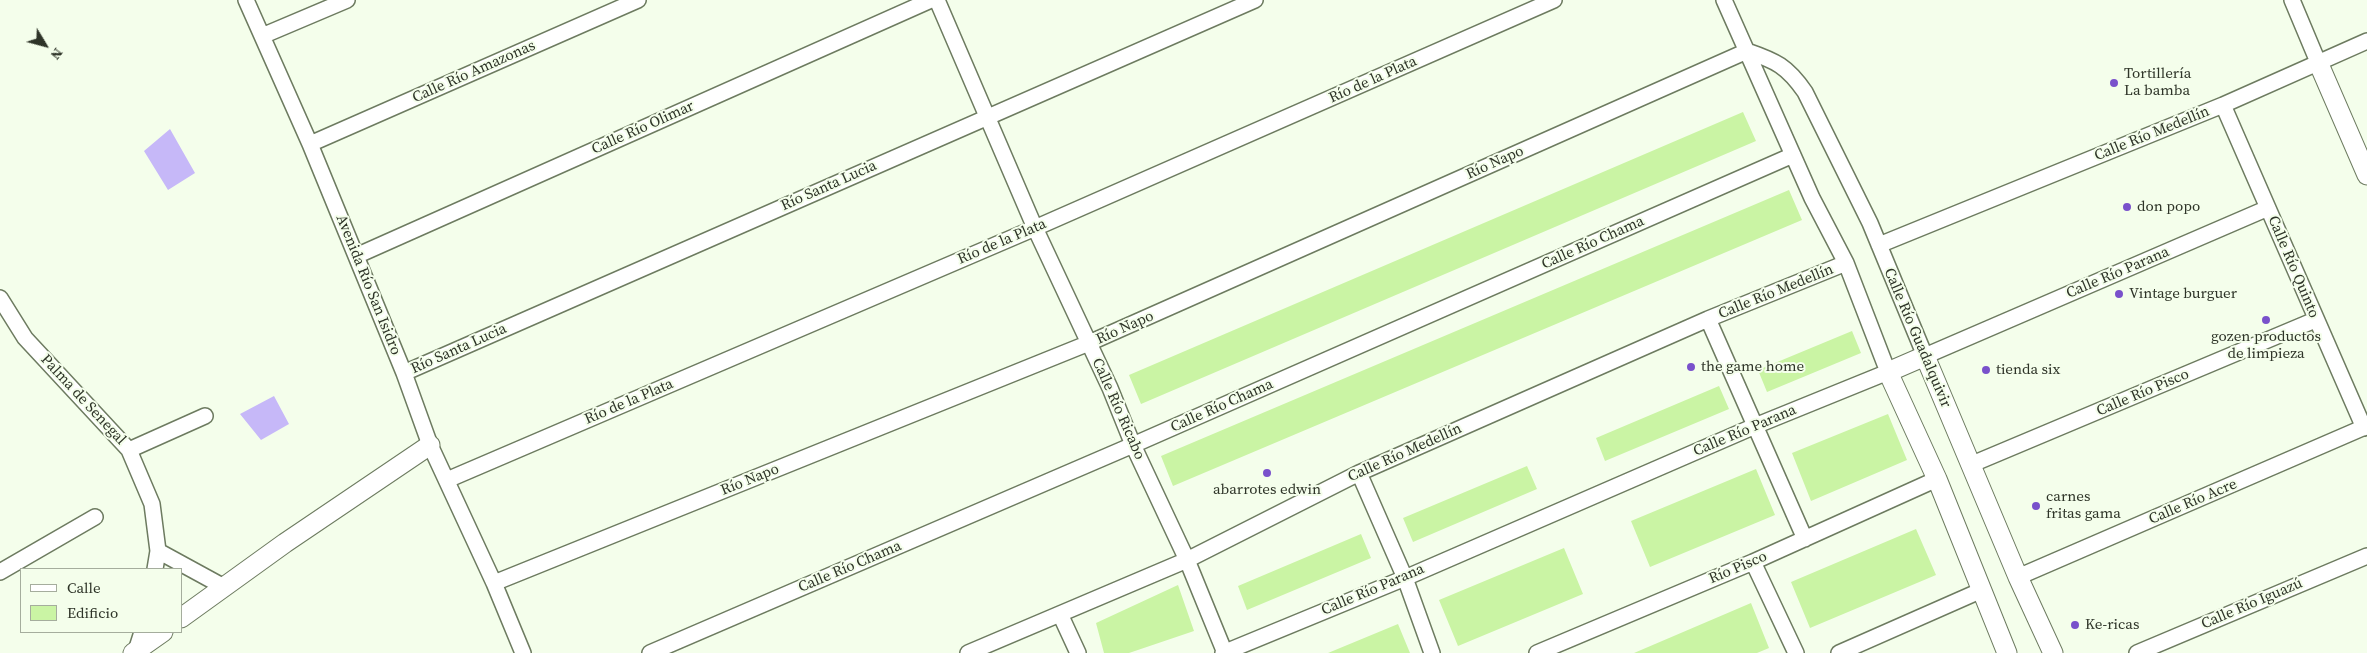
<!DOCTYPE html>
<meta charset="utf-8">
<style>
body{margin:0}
#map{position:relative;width:2367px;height:653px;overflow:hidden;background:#f4feeb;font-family:"Source Serif 4",serif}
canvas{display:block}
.legend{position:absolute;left:20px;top:568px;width:162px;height:65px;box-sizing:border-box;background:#f4feeb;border:1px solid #a5ad9d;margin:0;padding:6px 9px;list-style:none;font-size:15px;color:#2e3428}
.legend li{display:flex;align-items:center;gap:10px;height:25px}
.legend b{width:25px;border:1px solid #a5ad9d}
.north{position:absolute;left:20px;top:20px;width:50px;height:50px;-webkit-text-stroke:4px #f4feeb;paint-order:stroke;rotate:127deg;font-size:14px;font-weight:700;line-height:20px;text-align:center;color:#2e3428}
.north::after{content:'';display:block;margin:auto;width:18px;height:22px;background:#2e3428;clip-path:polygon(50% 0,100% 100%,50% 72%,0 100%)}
</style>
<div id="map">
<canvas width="2367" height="653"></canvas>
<ul class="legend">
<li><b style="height:6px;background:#fff"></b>Calle</li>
<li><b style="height:14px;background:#caf4a4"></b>Edificio</li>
</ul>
<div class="north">N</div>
</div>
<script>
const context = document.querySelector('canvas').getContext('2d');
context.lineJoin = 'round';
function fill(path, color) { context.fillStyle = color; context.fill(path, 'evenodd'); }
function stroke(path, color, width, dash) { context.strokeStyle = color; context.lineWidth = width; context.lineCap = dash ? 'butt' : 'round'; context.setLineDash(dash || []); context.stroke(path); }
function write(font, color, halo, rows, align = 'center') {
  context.font = font + ' "Source Serif 4",serif'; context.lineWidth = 4; context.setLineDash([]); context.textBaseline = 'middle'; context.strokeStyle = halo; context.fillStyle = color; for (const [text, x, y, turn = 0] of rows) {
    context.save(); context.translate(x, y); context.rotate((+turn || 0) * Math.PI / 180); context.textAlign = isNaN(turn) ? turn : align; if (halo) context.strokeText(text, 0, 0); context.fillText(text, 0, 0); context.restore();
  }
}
fill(new Path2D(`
 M170 129 195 173 168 190 144 151Z
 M274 396 289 424 261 440 240 414Z`), '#c6b8f8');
fill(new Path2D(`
 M1743 112 1756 141 1141 404 1129 375Z
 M1789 190 1802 220 1173 486 1161 456Z
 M1852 331 1861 353 1767 392 1758 370Z
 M1719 386 1729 409 1605 461 1596 438Z
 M1888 414 1907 460 1811 501 1792 453Z
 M1527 466 1537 489 1413 542 1403 518Z
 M1756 469 1775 515 1650 567 1631 521Z
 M1916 529 1936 575 1810 628 1791 582Z
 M1361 534 1371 558 1247 610 1238 586Z
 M1564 548 1583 594 1458 646 1439 600Z
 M1178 585 1194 631 1129 653H1104L1096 623Z
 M1751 603 1769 648 1757 653H1634Z
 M1398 624 1410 653H1328Z`), '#caf4a4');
const minor = new Path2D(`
 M246 0 310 144 404 373 430 445 494 583 523 653
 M937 0 1035 228 1110 388 1133 445 1187 560 1225 653
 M2292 0 2318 62
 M262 36 347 0
 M2223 105 2364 428
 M310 144 638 0
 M1879 245 2223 105 2367 41
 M356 256 931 0
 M0 298 25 338 129 450 152 504 158 551 155 569
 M1708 319 1805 539
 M404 373 1255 0
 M129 450 205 416
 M1970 465 2315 320
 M1359 473 1405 578 1432 653
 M447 480 1035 228 1554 0
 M158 551 224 587
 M1753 562 1796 653
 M0 572 95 517
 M2018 577 2367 426
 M494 583 1089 343 1747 51C1776 61 1787 66 1805 92L1870 223 1925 356 2268 208
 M1060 614 1078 653
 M136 651 142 632
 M650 653 1133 445 1793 155
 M968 653 1187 560 1359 473 1708 319 1846 263
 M1223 653 1405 578 1755 426 1888 372 1846 263 1812 198 1724 0
 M1537 653 1753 562 1937 479
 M1839 653 1982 590
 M2137 653 2367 556`);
const tertiary = new Path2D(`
 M2318 62 2367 175
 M181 618 285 543 430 445
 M133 653 163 632
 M2007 653 1937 479 1888 372 1925 356 2018 577 2053 653`);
stroke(minor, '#6d7b60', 18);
stroke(tertiary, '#6d7b60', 21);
stroke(minor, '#fff', 15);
stroke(tertiary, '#fff', 19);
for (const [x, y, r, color] of [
 [2114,83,5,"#7951cb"],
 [2127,207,5,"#7951cb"],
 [2119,294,5,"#7951cb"],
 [2266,320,5,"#7951cb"],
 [1691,367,5,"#7951cb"],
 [1986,370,5,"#7951cb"],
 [1267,473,5,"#7951cb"],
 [2036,506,5,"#7951cb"],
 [2075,625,5,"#7951cb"]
]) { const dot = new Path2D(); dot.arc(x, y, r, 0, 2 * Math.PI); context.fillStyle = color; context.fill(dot); stroke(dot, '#f4feeb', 2); }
write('15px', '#2e3428', '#f4feeb', [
 ["Calle Río Amazonas",474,72,-24],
 ["Río de la Plata",1373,80,-24],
 ["Calle Río Olimar",643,128,-24],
 ["Calle Río Medellín",2152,134,-22],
 ["Río Napo",1495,163,-24],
 ["Río Santa Lucia",829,186,-24],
 ["Río de la Plata",1002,242,-23],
 ["Calle Río Chama",1593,243,-24],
 ["Calle Río Quinto",2293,267,67],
 ["Calle Río Parana",2118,273,-23],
 ["Avenida Río San Isidro",368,285,68],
 ["Calle Río Medellín",1776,292,-22],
 ["Río Napo",1125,328,-24],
 ["Calle Río Guadalquivir",1917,338,67],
 ["Río Santa Lucia",459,349,-24],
 ["Calle Río Pisco",2143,393,-23],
 ["Palma de Senegal",83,400,47],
 ["Río de la Plata",629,402,-23],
 ["Calle Río Chama",1222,406,-24],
 ["Calle Río Ricabo",1118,409,66],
 ["Calle Río Parana",1745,431,-23],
 ["Calle Río Medellín",1405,453,-24],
 ["Río Napo",750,480,-22],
 ["Calle Río Acre",2193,502,-23],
 ["Calle Río Chama",850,567,-23],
 ["Río Pisco",1738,568,-23],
 ["Calle Río Parana",1373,590,-23],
 ["Calle Río Iguazú",2252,604,-23]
]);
write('15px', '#2e3428', '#f4feeb', [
 ["Tortillería",2124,74],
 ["La bamba",2124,91],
 ["don popo",2137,207],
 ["Vintage burguer",2129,294],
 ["gozen productos",2266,337,"center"],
 ["de limpieza",2266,354,"center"],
 ["the game home",1701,367],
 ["tienda six",1996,370],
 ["abarrotes edwin",1267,490,"center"],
 ["carnes",2046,497],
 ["fritas gama",2046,514],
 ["Ke-ricas",2085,625]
], 'left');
</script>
